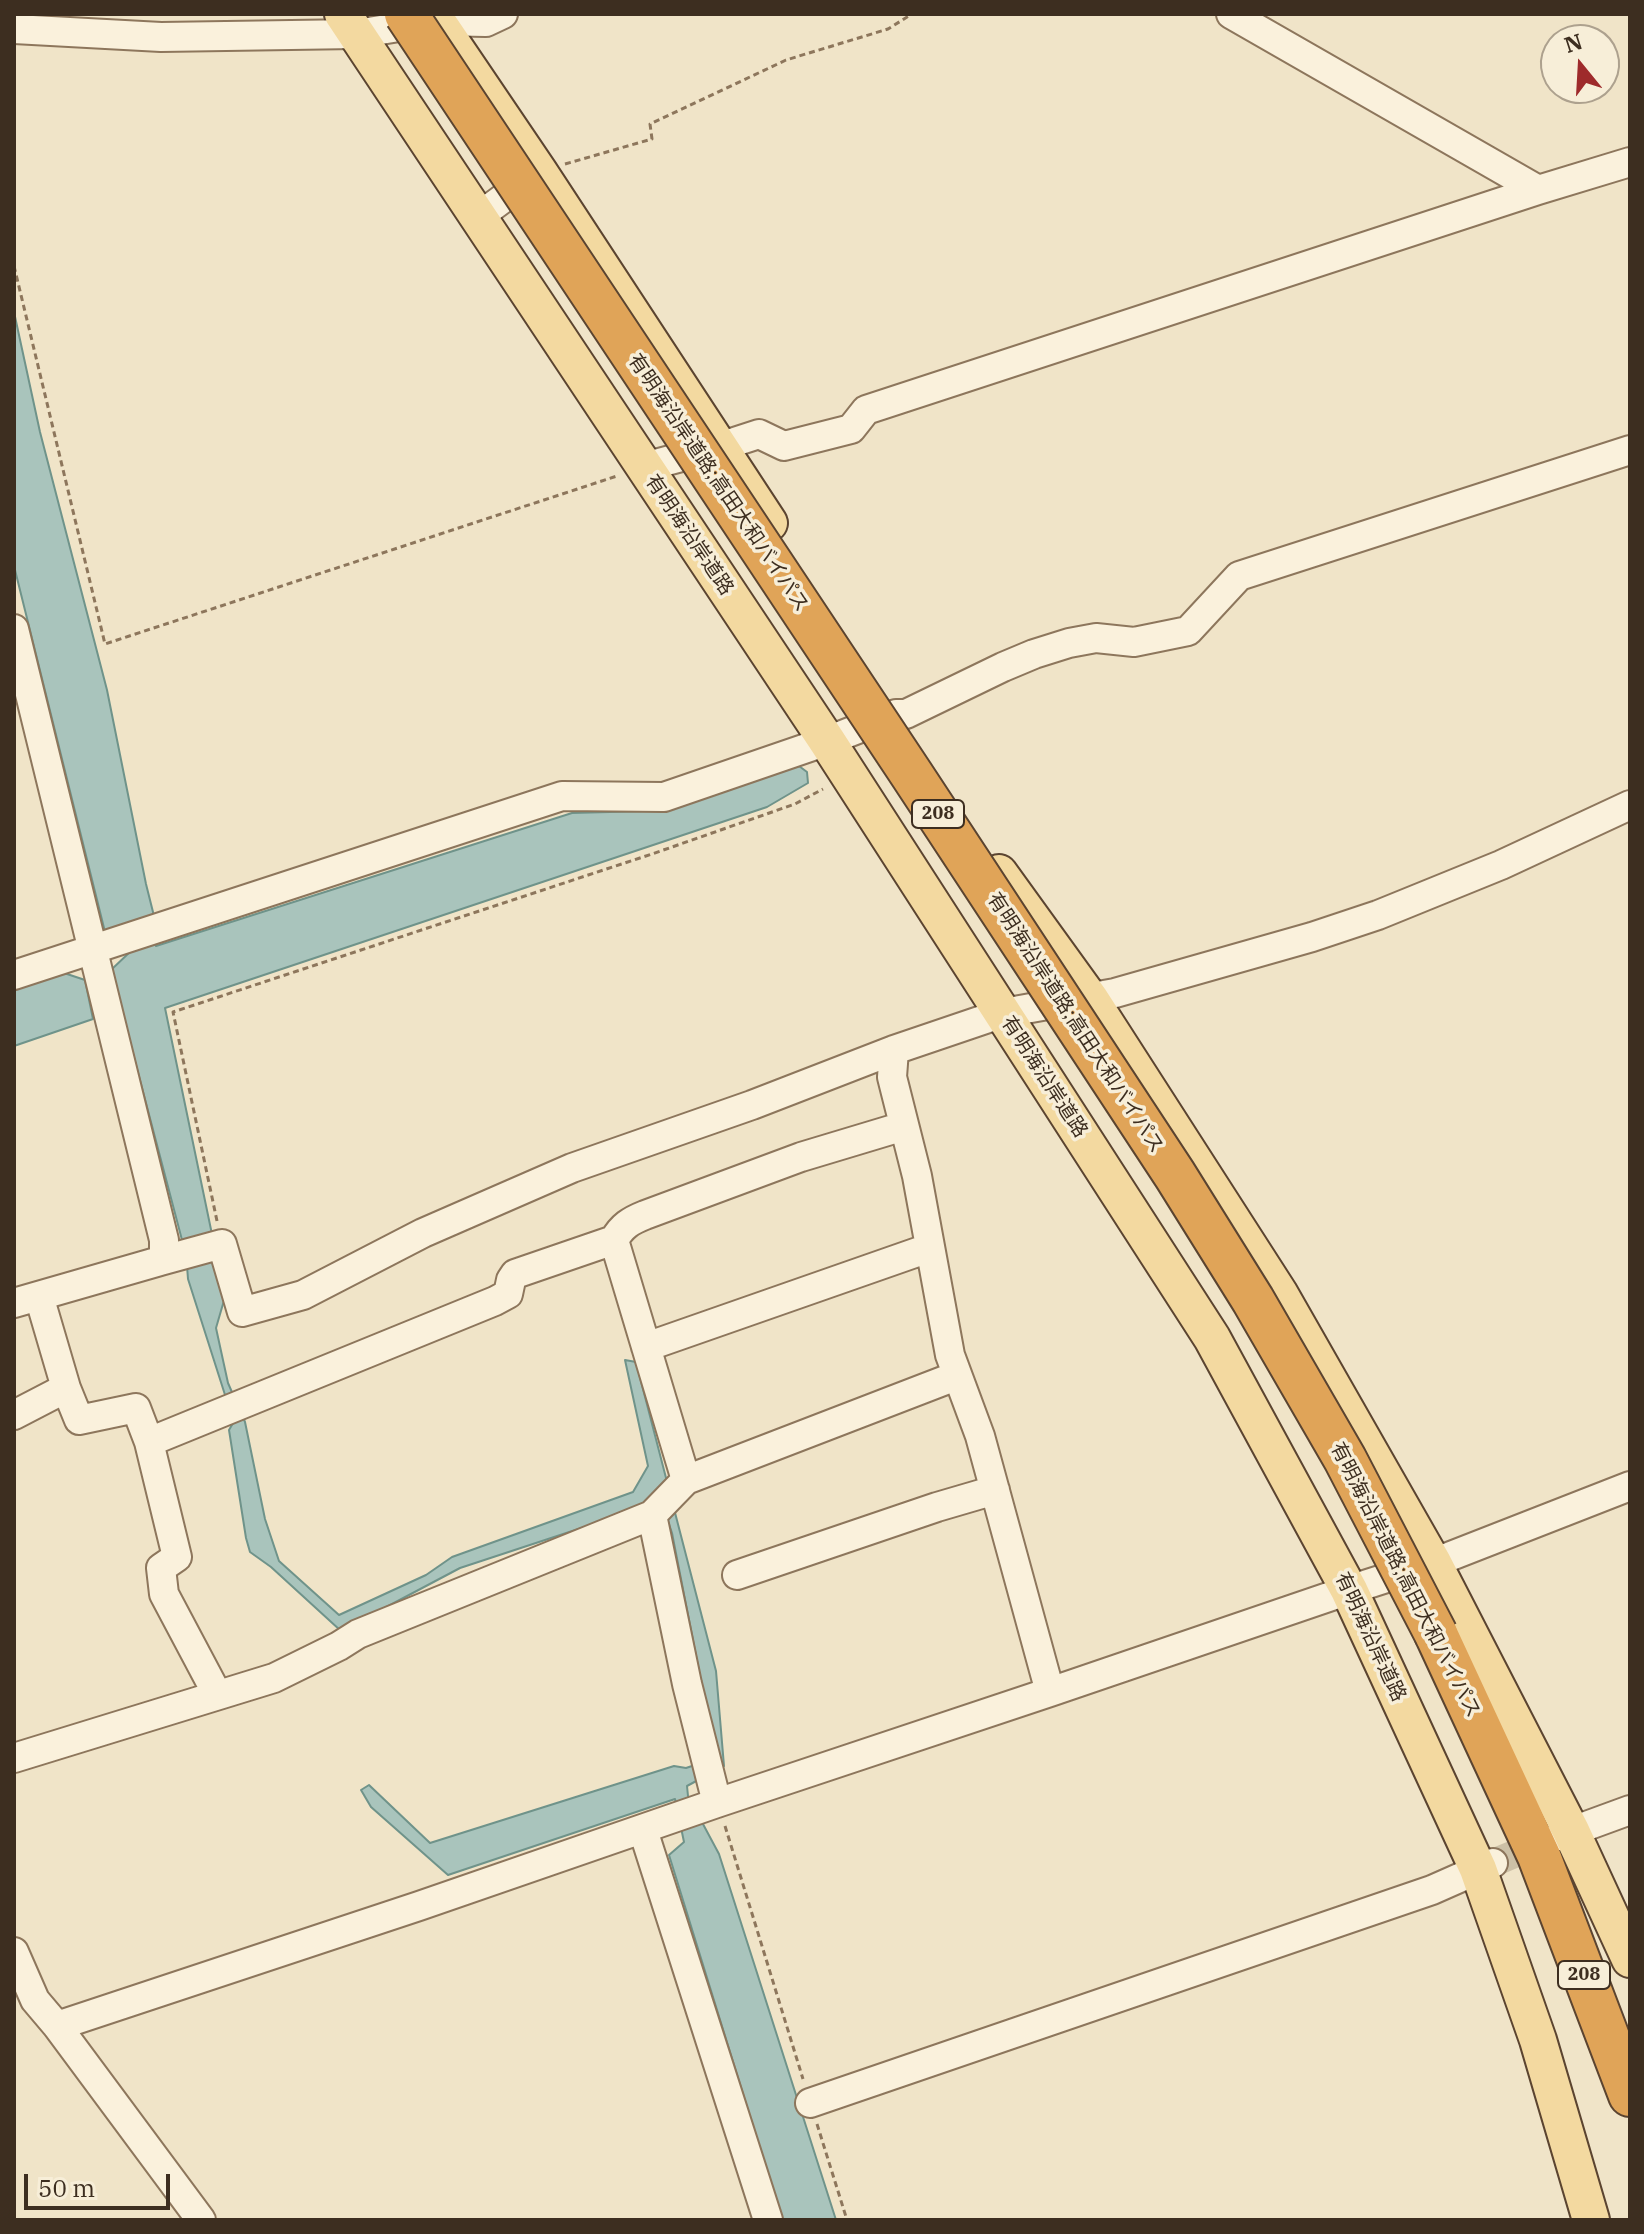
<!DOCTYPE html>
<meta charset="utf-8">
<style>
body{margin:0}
#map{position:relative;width:1644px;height:2234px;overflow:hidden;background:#f0e4c8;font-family:"IBM Plex Serif",serif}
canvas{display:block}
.frame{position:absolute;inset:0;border:16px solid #3d2e20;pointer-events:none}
.north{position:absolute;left:1540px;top:24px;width:80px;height:80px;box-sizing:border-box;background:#f7eed8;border:2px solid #ada18e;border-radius:50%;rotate:342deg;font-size:22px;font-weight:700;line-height:32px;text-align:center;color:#3d2e20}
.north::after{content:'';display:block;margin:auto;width:28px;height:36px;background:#9e2a2b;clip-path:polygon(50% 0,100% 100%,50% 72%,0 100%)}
.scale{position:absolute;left:24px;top:2174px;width:146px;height:36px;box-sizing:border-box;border:4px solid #3d2e20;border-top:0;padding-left:10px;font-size:24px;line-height:28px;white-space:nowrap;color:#3d2e20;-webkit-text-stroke:6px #f7eed8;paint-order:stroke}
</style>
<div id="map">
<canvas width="1644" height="2234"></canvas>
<div class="frame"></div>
<div class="north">N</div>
<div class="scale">50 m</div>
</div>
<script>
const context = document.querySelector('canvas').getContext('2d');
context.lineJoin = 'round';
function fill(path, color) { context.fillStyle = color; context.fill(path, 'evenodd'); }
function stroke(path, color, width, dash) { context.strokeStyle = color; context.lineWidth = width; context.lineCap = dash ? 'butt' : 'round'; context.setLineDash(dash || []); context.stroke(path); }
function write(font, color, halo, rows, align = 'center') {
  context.font = font + ' "IBM Plex Serif","Noto Sans JP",serif'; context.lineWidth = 7; context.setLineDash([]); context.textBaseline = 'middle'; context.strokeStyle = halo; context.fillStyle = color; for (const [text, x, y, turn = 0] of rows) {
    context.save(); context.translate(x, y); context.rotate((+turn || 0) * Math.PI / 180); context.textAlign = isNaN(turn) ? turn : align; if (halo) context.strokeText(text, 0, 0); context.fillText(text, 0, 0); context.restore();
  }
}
const water = new Path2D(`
 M14 312 40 432 107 690 146 884 155 920 147 924 156 946 572 813 647 811 799 766 807 772 808 783 767 807 165 1008 225 1297 216 1328 228 1383 245 1422 265 1519 279 1561 339 1615 426 1575 452 1557 633 1492 648 1466 625 1360 636 1362 716 1671 724 1766 687 1786 688 1796 719 1854 836 2220H782L669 1855 684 1842 675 1799 448 1875 371 1807 361 1790 369 1785 430 1843 674 1766 686 1768 716 1758 672 1533 660 1498 627 1513 460 1568 341 1631 271 1567 250 1552 246 1538 229 1430 236 1418 226 1398 188 1279 187 1266 199 1241 182 1240 111 970 132 950 106 936 14 566Z
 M61 972 85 980 93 1019 14 1046V986Z`);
fill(water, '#a9c4bc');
stroke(water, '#6f938a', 2);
stroke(new Path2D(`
 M1493 1863 1550 1839`), '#ccc0a6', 28, [28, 14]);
const minor = new Path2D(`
 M1231 14 1538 190
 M14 29 161 37 356 34 436 21 486 22 503 14
 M478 217 532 177
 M644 467 719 447 759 434 784 446 851 429 866 410 1538 190 1630 162
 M14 629 164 1240V1252L160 1261 14 1303
 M14 975 562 796 664 797 827 741 896 714H906L1003 667 1034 654 1069 643 1096 638 1134 642 1188 631 1239 576 1630 450
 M894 1050 892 1077 917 1176 950 1355 980 1436 1050 1692
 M614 1240C622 1226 630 1221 645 1215L801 1157 904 1126
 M160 1261 222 1244 242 1312 303 1295 423 1233 572 1168 752 1105 894 1050 1003 1013 1115 993 1312 937 1378 915 1501 865 1630 805
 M39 1296 66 1388 79 1420 136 1408 149 1442 177 1557 161 1568 164 1594 217 1694
 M646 1347 929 1248
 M14 1415 66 1388
 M149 1442 495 1301 508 1294 511 1280 515 1274 614 1240 686 1480
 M652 1515 687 1684 717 1803
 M737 1575 937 1507 995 1490
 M14 1758 274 1678 339 1646 358 1634 652 1515 686 1480 956 1376
 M643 1830 768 2220
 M1559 1836 1630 1810
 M14 1952 35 2000 57 2026 201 2220
 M57 2026 419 1906 717 1803 1050 1692 1349 1590 1433 1563 1630 1486
 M810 2103 1432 1890 1493 1863`);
const major = new Path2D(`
 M343 14 827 741 1212 1338 1349 1590 1478 1869 1538 2040 1591 2220
 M432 14 539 172 769 523
 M999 873 1090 999 1279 1293 1433 1563 1571 1831 1630 1959`);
const highway = new Path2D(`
 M1436 1634 1539 1856 1630 2095`);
stroke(minor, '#8d765c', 32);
stroke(major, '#5b4430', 40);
stroke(highway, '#5b4430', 46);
stroke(new Path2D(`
 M565 164 652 139 650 124 786 60 888 29 912 14
 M14 266 105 644 617 476
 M217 1221 173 1012 652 854 795 804 823 789
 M725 1826 803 2079
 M817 2124 847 2220`), '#8d765c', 3, [6, 4]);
stroke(minor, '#faf1dc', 28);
stroke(major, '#f3d9a0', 36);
stroke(highway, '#e0a458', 42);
const highwayBridge = new Path2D(`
 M406 14 912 775 1175 1175 1253 1300 1345 1459 1436 1634`);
stroke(highwayBridge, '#5b4430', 46, []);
stroke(highwayBridge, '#e0a458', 42);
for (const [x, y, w] of [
 [938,814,52],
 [1584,1975,52]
]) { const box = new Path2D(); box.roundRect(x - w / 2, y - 14, w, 28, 6); context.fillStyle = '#f7eed8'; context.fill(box); stroke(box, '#3d2e20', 2); }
write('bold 18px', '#3d2e20', null, [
 ["208",938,814],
 ["208",1584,1975]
]);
write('20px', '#3d2e20', '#f7eed8', [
 ["有明海沿岸道路;高田大和バイパス",718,483,56],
 ["有明海沿岸道路",689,535,56],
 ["有明海沿岸道路;高田大和バイパス",1075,1023,57],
 ["有明海沿岸道路",1044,1077,57],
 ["有明海沿岸道路;高田大和バイパス",1405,1580,63],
 ["有明海沿岸道路",1370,1637,65]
]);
</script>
